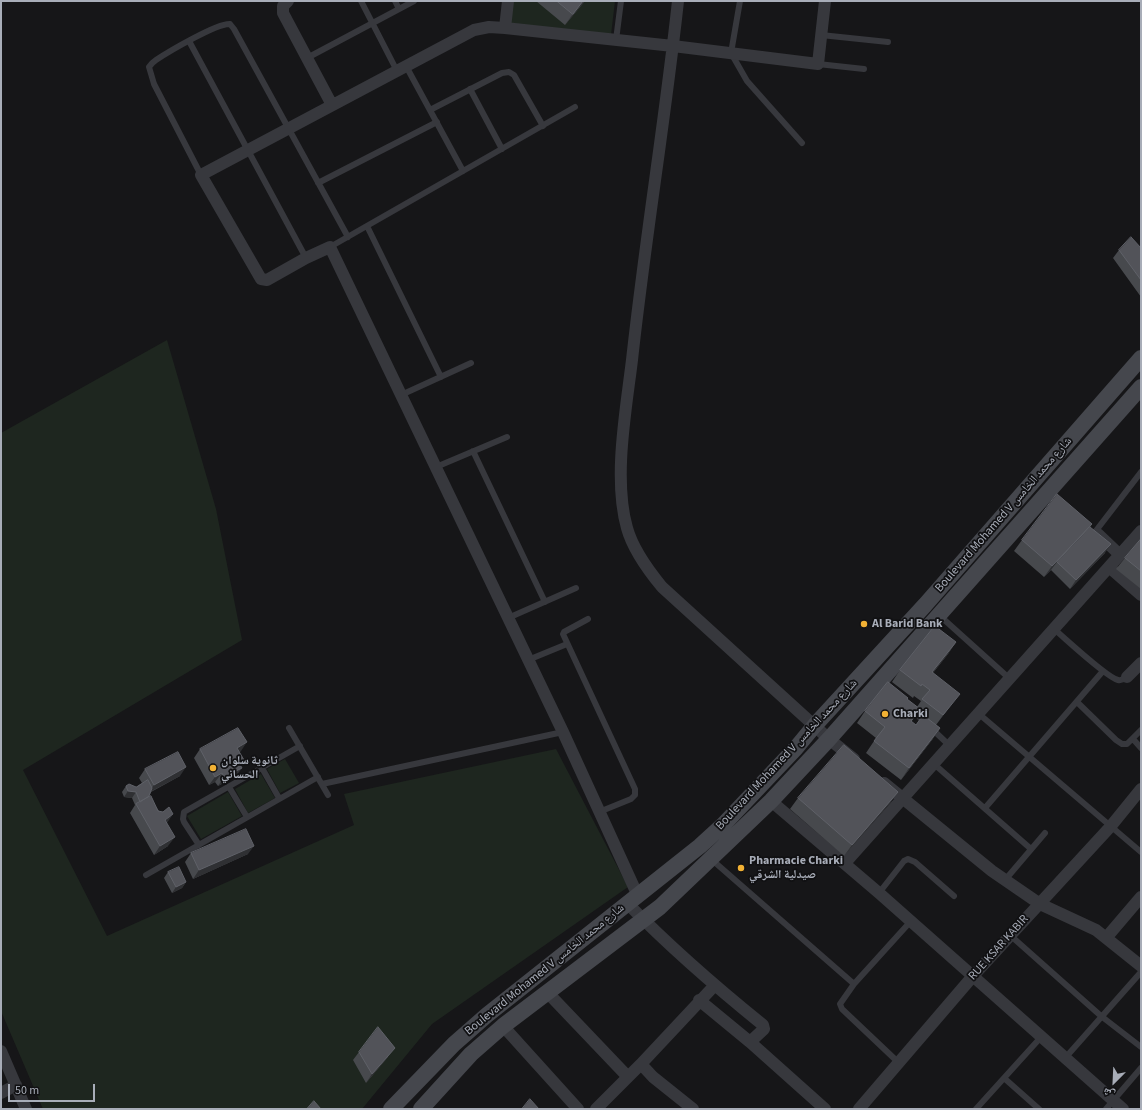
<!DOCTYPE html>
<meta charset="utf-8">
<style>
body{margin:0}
#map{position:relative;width:1142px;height:1110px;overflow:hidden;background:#161618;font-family:"Source Sans 3","Noto Naskh Arabic",sans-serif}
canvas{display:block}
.frame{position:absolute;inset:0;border:2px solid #a8adb8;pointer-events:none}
.north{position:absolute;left:1094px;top:1062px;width:40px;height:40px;-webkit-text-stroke:3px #111113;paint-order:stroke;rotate:204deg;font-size:11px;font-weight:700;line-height:16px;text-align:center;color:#a8adb8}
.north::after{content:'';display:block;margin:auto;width:14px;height:18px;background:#a8adb8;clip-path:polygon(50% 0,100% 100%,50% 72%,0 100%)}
.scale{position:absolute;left:8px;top:1084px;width:87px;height:18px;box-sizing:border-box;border:2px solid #a8adb8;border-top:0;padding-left:5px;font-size:12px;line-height:14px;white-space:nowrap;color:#a8adb8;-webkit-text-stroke:3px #111113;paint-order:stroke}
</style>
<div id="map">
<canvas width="1142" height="1110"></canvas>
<div class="frame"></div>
<div class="north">ش</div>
<div class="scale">50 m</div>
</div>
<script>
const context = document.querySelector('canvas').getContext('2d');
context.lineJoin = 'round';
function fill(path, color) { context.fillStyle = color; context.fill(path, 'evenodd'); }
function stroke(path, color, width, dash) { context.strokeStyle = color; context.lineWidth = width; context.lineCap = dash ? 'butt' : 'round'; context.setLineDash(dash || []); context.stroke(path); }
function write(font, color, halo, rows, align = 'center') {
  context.font = font + ' "Source Sans 3","Noto Naskh Arabic",sans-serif'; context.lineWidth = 3.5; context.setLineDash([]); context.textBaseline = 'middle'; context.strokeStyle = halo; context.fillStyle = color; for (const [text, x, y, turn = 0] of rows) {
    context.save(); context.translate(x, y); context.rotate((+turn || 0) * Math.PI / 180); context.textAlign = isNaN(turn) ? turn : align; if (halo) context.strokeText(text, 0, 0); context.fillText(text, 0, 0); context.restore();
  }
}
fill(new Path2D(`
 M512 1H615L611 35 509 23Z
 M167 340 216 509 242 640 23 770 107 936 354 825 344 794 556 749 628 887 432 1024 362 1109H43L1 1011V433Z
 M285 759 299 783 280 793 267 769Z
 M261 774 275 798 248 813 235 789Z
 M228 792 242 816 201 839 187 816Z`), '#1e261f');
stroke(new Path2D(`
 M361 1 397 71
 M395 1 399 9
 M740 1 731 53 747 81 802 143
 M821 35 888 42
 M616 40 621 1
 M189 41 306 258
 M307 58 414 1
 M818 64 864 69
 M406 66 463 171
 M470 89 502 149
 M430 110 502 73 509 72 514 75 543 126
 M201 175 154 84 149 67C151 64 153 62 156 60 168 52 217 23 230 24L234 29 348 237
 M318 183 437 122
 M367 226 441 377
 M330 247 575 107
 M401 395 471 363
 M473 451 545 602
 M436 467 507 437
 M1095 532 1141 472
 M939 615 1010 679
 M508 618 576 588
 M588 619 564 632 563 634 635 789V795L631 799 599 812
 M1054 629C1066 639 1106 677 1118 680 1122 681 1124 679 1127 677
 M528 660 567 644
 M1077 702 1116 740 1122 744H1127L1141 730
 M911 709 950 746
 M979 714 1141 852
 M289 728 328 795
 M1133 739 1141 748
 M934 764 1031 849
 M262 768 279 798
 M322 784 563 732
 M229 787 247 817
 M985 808 1103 671
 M199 845 184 822 183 819 184 812 300 746
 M711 859 854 984
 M146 875 318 777
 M1005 880 1045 833
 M879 893 904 861 908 859 915 862 954 896
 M1011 936 1101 1016 1141 1047
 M1066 1057 1141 972
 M899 1063 842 1009 840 1004 854 984 911 921
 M1004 1078 1039 1109
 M976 1109 1042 1036
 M1106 1109 1141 1068`), '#37383d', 6);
stroke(new Path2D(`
 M288 1 283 6V13L332 105
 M678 1C665 121 645 240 632 360 626 410 613 479 627 528 633 550 648 570 662 587L829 739 854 759
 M505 28 508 1
 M1098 534 1120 555
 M1109 567 1141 595
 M1127 677 1141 663
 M884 783 992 871 1040 904 1096 930 1141 966
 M771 801 879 893 1123 1109
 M845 863 1141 531
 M638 896 563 732 330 247 306 258 267 280 261 279 201 175 474 30 489 27 505 28 673 46 818 64 825 1
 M628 904C670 947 716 987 763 1025L764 1029 750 1042 825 1109
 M1106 938 1141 897
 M547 992 628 1077 641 1064
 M699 1000 750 1042
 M503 1026 578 1109
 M1 1051 26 1109
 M1 1093 16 1085
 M596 1109 628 1077
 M693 1109 653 1077 641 1064 715 985
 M859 1109 973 976 1111 826 1141 789`), '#37383d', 12);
stroke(new Path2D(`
 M391 1109 454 1044 487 1015 700 846 723 825 796 748 815 725 925 605 1141 358
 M421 1109 471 1054 503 1026 660 907 771 801 829 739 1141 387`), '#45474d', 16);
fill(new Path2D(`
 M536 1H585L565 25Z
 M1141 248V297L1113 258 1119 250Z
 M1092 524 1090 527 1105 553 1070 589 1051 570 1044 577 1014 551 1022 540Z
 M1141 539V589L1116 569 1125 558Z
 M956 642 948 654 933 673 951 705 936 725 940 728 932 740 901 780 866 753 876 738 857 723 865 711 907 699 917 707 921 701 914 696 913 698 892 682 900 670ZM918 713 922 717 916 725 911 722Z
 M200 749 241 751 239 752 240 765 236 776 218 786 215 782 209 785 194 758Z
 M145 769 180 776 151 792 149 796 167 823 168 846 154 855 130 813 135 805 132 798 124 797 122 792 126 786 136 787 142 783 139 778Z
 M898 792 890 803 844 856 790 809 798 798Z
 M191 853 248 854 193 879 185 862Z
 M168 872 186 882 182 888 172 893 164 878Z
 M359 1052 388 1057 366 1083 353 1060Z`), '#47494d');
fill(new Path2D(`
 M583 1H585L565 25 573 14Z
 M1092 524 1084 535 1057 562 1051 570 1044 577 1052 566Z
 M1111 544 1105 553 1070 589 1076 580Z
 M956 642 948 654 924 684 932 672Z
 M940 728 932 740 901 780 909 768Z
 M247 742 241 751 231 756 237 748Z
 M244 760 238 769 239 763Z
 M186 767 180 776 148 793 154 785Z
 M242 768 236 776 218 786 224 777Z
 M222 773 215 782 209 785 215 777Z
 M128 791 136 792 132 798 124 797Z
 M898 792 890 803 844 856 852 845Z
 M173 814 167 823 159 829 165 820Z
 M175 837 168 846 154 855 160 846Z
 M254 846 248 854 193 879 199 870Z
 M186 882 182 888 172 893 176 887Z
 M395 1048 388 1057 366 1083 372 1074Z`), '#2f3033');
const building = new Path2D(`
 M557 1H583L573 14Z
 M1131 237 1141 248V280L1119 250Z
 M1057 494 1092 524 1052 566 1022 540Z
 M1090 527 1111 544 1076 580 1057 562Z
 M1141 539V571L1125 558Z
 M935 626 956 642 932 672 960 694 943 715 922 699 930 690 922 684 921 686 900 670Z
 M888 682 908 698 907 699 920 709 911 721 916 725 923 715 940 728 909 768 874 741 885 727 865 711Z
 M238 728 247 742 237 748 244 760 239 763 242 768 224 777 222 773 215 777 200 749Z
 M844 745 898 792 852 845 798 798Z
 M178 752 186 767 154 785 145 769Z
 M148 780 152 788 149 796 140 802 136 792 128 791 126 786 129 784 136 787Z
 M151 796 158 811 163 812 169 807 173 814 165 820 175 837 160 846 136 804Z
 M246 829 254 846 199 870 191 853Z
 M179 867 186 882 176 887 168 872Z
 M378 1027 395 1048 372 1074 359 1052Z
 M530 1099 539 1109H522Z
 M314 1101 321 1109H307Z`);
fill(building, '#525359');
stroke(building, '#5f6168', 1);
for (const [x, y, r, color] of [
 [864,624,4,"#f2b134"],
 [885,714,4,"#f2b134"],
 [213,768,4,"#f2b134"],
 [741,868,4,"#f2b134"]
]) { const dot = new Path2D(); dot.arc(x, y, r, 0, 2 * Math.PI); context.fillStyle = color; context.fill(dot); stroke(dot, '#111113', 1.5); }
write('12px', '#a8adb8', '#111113', [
 ["Boulevard Mohamed V شارع محمد الخامس",1004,515,-49],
 ["Boulevard Mohamed V شارع محمد الخامس",787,755,-47],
 ["RUE KSAR KABIR",999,948,-48],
 ["Boulevard Mohamed V شارع محمد الخامس",545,970,-39]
]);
write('bold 12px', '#a8adb8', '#111113', [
 ["Al Barid Bank",872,624],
 ["Charki",893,714],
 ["ثانوية سلوان",221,761],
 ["الحساني",221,775],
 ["Pharmacie Charki",749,861],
 ["صيدلية الشرقي",749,875]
], 'left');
</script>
